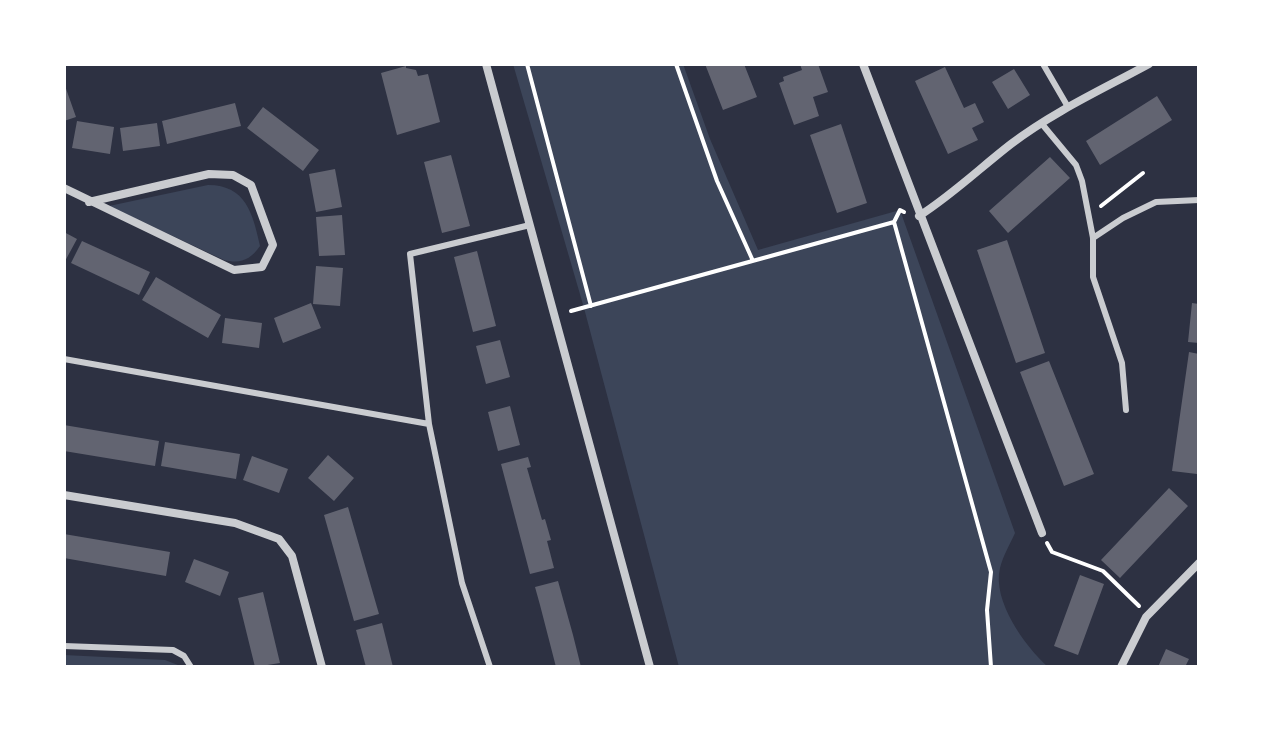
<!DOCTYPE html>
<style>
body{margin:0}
#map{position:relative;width:1263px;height:731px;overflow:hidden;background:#2d3142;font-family:"Roboto Condensed",sans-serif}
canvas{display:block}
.frame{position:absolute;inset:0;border:66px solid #fff;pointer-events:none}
</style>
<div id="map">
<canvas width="1263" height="731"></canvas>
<div class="frame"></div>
</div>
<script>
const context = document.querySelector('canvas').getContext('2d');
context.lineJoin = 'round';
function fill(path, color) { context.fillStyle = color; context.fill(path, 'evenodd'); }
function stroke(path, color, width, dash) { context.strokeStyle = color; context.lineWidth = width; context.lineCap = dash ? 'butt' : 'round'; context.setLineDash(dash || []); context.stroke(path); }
fill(new Path2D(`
 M513 64H683L710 139 758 250 900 210 1015 533C1010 544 1003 556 1000 568 992 601 1025 646 1048 667H679L584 308Z
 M208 185C246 185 253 214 260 246 250 260 241 264 224 260L109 206Z
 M64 655 165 660 183 667H64Z`), '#3c4559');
fill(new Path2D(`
 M705 64H744L757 97 723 110Z
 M800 64H818L828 92 813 97 819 116 794 125 779 83 784 81 783 77 802 70Z
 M406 66V68L416 70 418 76 428 74 440 122 397 135 381 73Z
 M945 67 964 108 975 103 984 122 972 128 978 140 948 154 915 81Z
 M1014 69 1030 95 1008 109 992 82Z
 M64 83 76 117 64 121Z
 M1157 96 1172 120 1100 165 1086 141Z
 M235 103 241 126 167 144 162 121Z
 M263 107 319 150 303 171 247 128Z
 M77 121 114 127 110 154 72 148Z
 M157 123 160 146 123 151 120 128Z
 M841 124 867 203 837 213 810 135Z
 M451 155 470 226 442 233 424 162Z
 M1050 157 1070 178 1008 233 989 211Z
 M335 169 342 207 316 212 309 174Z
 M342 215 345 255 319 256 316 217Z
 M64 232 77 239 64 263Z
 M1007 240 1045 353 1016 363 977 250Z
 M82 241 150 272 139 295 71 263Z
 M477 251 496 326 473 332 454 257Z
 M316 266 343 268 340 306 313 304Z
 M156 277 221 315 208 338 142 300Z
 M311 303 321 328 283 343 274 318Z
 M1192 303 1199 304V343L1188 342Z
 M225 318 262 323 259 348 222 343Z
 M500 340 510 377 486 384 476 346Z
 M1189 352 1199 354 1197 474 1172 471Z
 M1049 361 1094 474 1064 486 1020 372Z
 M510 406 520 445 498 451 488 412Z
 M64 425 159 441 155 466 64 451Z
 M165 442 240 454 236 479 161 466Z
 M328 455 354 478 334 501 308 478Z
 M252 456 288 469 279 493 243 480Z
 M528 457 531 467 527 468 542 520 545 519 551 540 547 541 554 568 530 574 501 464Z
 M1169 488 1188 506 1120 578 1101 560Z
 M348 507 379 614 354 621 324 515Z
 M64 534 170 552 166 576 64 558Z
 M194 559 229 572 220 596 185 582Z
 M1080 575 1104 584 1078 655 1054 646Z
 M558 581 573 635 581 667H556L540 605 535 587Z
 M263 592 280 663 255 667 238 598Z
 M382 623 393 667H366L356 630Z
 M1166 649 1189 659 1185 667H1158Z`), '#626471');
stroke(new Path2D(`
 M527 64 591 306
 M676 64 717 181 753 261
 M1101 206 1143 173
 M894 222 900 210 904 212
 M571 311 894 222 991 572 987 610 991 667
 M1047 543 1052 552 1103 571 1139 606`), '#fff', 4);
stroke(new Path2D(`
 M1043 64 1068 107
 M1042 124 1076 165 1082 181 1093 238V277L1122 363 1126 410
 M1093 238 1123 218 1156 202 1199 200
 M64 359 429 424 462 583 490 667
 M429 424 410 254 530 225
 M64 646 173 650 184 656 191 667`), '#caccd0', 6);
stroke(new Path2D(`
 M486 64 650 667
 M863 64 1042 533
 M64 188 234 270 262 267 273 245 251 185 233 175 209 174 89 202
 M919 216C952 195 980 168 1011 144 1053 112 1103 89 1149 64
 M64 495 235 523 279 539 292 556 322 667
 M1121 667 1146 617 1199 563`), '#caccd0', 8);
</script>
